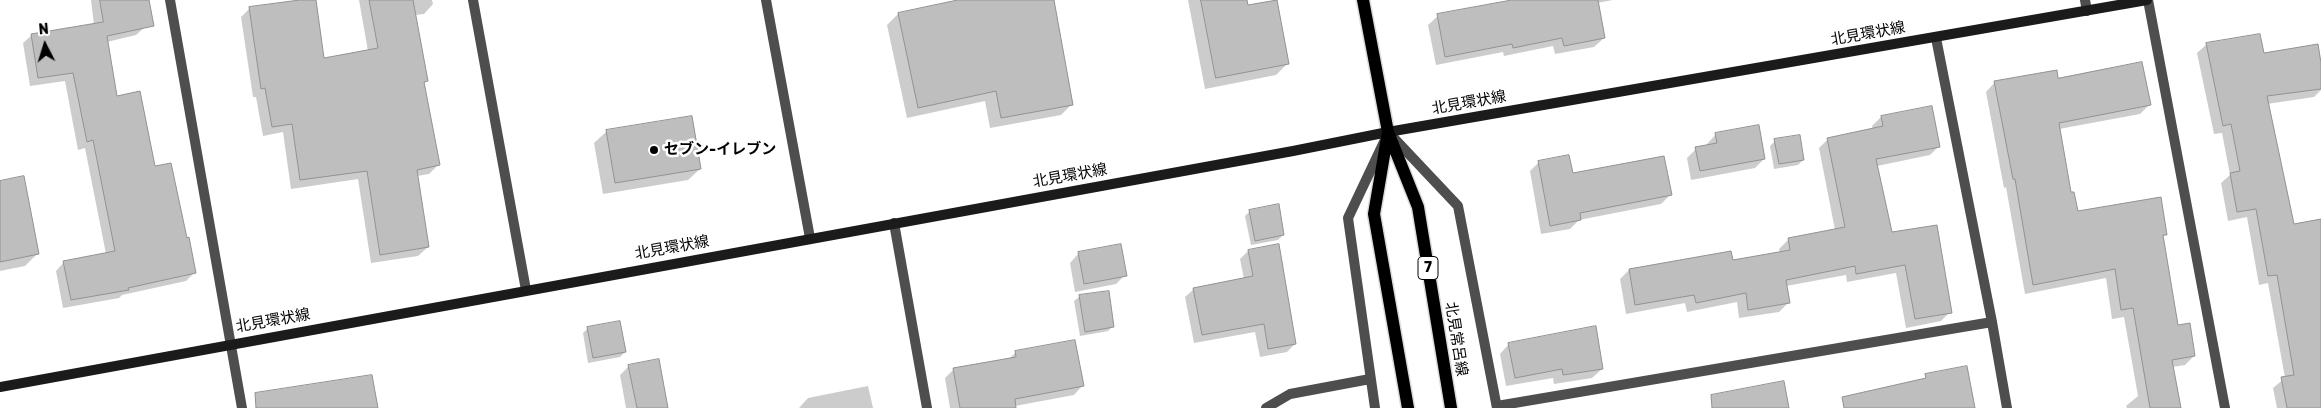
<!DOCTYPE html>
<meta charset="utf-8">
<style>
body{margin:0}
#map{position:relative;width:2321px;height:408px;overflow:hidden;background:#fff;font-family:Rubik,sans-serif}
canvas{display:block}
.north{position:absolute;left:20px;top:20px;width:50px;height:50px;-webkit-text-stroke:4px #fff;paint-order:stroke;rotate:355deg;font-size:14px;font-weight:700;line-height:20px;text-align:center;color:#000}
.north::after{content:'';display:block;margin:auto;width:18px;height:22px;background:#000;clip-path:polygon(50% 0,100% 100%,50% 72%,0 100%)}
</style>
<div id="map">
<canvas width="2321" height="408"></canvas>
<div class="north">N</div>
</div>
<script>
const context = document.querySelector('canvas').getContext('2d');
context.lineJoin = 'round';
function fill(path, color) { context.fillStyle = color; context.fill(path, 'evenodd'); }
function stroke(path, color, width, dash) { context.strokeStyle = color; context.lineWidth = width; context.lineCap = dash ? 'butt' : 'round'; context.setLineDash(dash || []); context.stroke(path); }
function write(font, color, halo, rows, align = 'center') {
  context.font = font + ' Rubik,"Noto Sans JP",sans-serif'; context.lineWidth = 5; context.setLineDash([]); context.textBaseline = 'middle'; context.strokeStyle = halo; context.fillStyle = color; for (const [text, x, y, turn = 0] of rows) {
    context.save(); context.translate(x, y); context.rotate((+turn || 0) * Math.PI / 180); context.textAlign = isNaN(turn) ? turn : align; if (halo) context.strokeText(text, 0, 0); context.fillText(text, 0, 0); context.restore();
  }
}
fill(new Path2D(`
 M91 0H141L145 27 136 35 107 42 116 97 154 168 186 239 195 272 186 281 122 295 119 298 63 308 56 271 64 262 106 254 85 148 78 150 65 81 30 86 23 43 32 35 94 25Z
 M315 0 323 59 368 51 359 0H432L433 4 424 14 415 15 427 81 423 84 438 165 429 174 417 176 428 247 418 256 371 263 358 179 291 189 283 132 263 136 256 97H253L241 17 250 8Z
 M964 0H1052L1072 104 1061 115 990 128 985 101 907 118 887 25 898 14Z
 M1188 0H1246L1247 6 1287 64 1276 75 1205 89Z
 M1520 0H1613L1597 3 1604 38 1594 47 1555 54 1553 46 1504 56 1503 52 1436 65 1428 25 1438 16Z
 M2207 44 2263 54 2321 71V90L2314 97 2267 104 2293 225 2321 220V408H2277L2273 388 2285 378 2268 283 2259 285 2247 217 2228 221 2221 183 2230 175 2222 133 2214 134 2197 53Z
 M2057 80 2149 105 2140 114 2059 129 2070 194 2077 213 2166 234 2162 238 2177 327 2194 356 2185 365 2172 367 2180 408H2127L2126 406 2138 396 2124 317 2112 319 2106 278 2025 294 2006 187 2004 188 1986 92 1995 82Z
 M1881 117 1939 146 1930 155 1877 166 1891 234 1950 312 1941 321 1906 328 1896 273 1847 282 1846 275 1786 286 1788 303 1779 312 1739 318 1737 302 1687 312 1685 303 1626 314 1620 279 1629 270 1730 252 1732 261 1780 253 1779 249 1789 239 1835 230 1819 148 1828 139 1873 130 1872 126Z
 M606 132 700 169 688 180 603 194 594 143Z
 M1716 134 1764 159 1755 168 1691 180 1687 158 1696 149 1707 146V144Z
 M1775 141 1803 160 1798 165 1774 169 1770 146Z
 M1539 162 1572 175 1670 195 1661 204 1579 220 1570 229 1541 234 1530 171Z
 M0 182 37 254 25 266 0 271Z
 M1250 211 1283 235 1278 240 1251 245 1245 216Z
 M1248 251 1295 344 1287 352 1260 357 1255 332 1194 343 1185 297 1194 289 1244 279 1240 259Z
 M1079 253 1125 275 1116 284 1075 292 1070 263Z
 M1079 297 1113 326 1108 331 1080 336 1074 301Z
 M588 328 625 352 620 357 588 363 583 333Z
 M1509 344 1602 369 1592 378 1554 384 1553 378 1506 386 1500 354Z
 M1016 352 1083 385 1074 395 1015 406V408H950L945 378 954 369 1008 360Z
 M629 366 667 408H626L620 375Z
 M868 386 873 408H799L808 398Z`), '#0003');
const building = new Path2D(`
 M100 0H149L154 26 107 36 117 96 140 91 155 166 171 163 187 238 189 237 196 273 128 288 129 290 71 300 63 261 115 251 93 140 87 142 73 73 38 78 31 34 103 22Z
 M300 0H316L324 58 378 48 369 0H413L428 81 424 82 440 165 417 170 429 247 380 255 367 171 300 180 292 124 272 127 265 88 261 89 249 7Z
 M958 0H1054L1073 105 1001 118 996 91 918 108 898 13Z
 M1201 0H1247L1248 5 1277 0 1289 64 1216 78Z
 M1512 0H1598L1605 38 1564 46 1562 38 1513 48 1512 44 1445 57 1437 14Z
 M2260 34 2264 53 2318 44 2321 63V89L2267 96 2294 224 2321 219V408H2287L2281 377 2294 375 2277 275 2268 276 2256 209 2237 212 2230 173 2240 171 2231 124 2223 126 2206 43Z
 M2142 62 2151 105 2059 123 2071 192H2074L2078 211 2161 197 2167 235H2163L2178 325 2190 323 2195 356 2172 360 2181 408H2150L2133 308 2121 310 2115 269 2033 285 2015 179H2013L1994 81 2057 70 2058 78Z
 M1932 106 1940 147 1876 159 1892 232 1937 225 1952 313 1915 319 1905 265 1856 274 1855 266 1786 280 1790 303 1748 310 1746 293 1696 303 1694 295 1635 305 1629 269 1731 251 1733 260 1790 250 1788 238 1845 227 1827 138 1883 126 1881 116Z
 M692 116 701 169 615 183 606 130Z
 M1759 125 1765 159 1700 171 1695 147 1717 143 1715 133Z
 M1800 135 1804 160 1779 164 1774 139Z
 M1569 155 1573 173 1664 156 1672 195 1580 213 1581 220 1550 226 1538 161Z
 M24 176 39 254 0 262V181Z
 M1279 204 1284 235 1255 241 1249 210Z
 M1121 244 1127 276 1084 284 1078 252Z
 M1279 244 1296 344 1268 349 1264 324 1202 335 1193 288 1253 276 1248 250Z
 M1109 291 1114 327 1085 332 1079 295Z
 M620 321 626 352 593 358 587 327Z
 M1596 326 1603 369 1563 375 1562 369 1515 378 1508 343Z
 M1075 340 1084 386 1015 399 1016 408H960L953 368 1016 357 1015 351Z
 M659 359 668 408H637L628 365Z
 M1967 366 1975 408H1844L1842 397 1926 378 1925 374Z
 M372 375 378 408H256L255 393Z
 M1784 381 1789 408H1712L1711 395Z`);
fill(building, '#bebebe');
stroke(building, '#929292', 1);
const primary = new Path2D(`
 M1363 0 1388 132 1418 207 1451 408
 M1388 132 1374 214 1408 408`);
stroke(primary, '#dbdbdb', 15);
stroke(new Path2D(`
 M170 0 242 408
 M473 0 526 290
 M766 0 810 238
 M2085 0 2087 11
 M2148 0 2225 408
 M1936 38 1992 322 2007 408
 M1391 135 1458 206 1497 408
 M894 223 927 408
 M1497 406 1992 322
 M1266 408 1290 394 1370 379
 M1375 408 1348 218 1384 142`), '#4e4e4e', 10);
stroke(new Path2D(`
 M0 387 1293 151 1388 132 2147 0`), '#1b1b1b', 10);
stroke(primary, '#000', 12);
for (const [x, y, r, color] of [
 [654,150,5,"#000"]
]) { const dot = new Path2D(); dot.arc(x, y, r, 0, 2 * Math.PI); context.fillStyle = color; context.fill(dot); stroke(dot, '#fff', 2); }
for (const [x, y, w] of [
 [1428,268,20]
]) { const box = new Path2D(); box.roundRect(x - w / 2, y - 11.5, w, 23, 4); context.fillStyle = '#fff'; context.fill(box); stroke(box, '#000', 1); }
write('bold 14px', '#000', null, [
 ["7",1428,268]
]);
write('15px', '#000', '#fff', [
 ["北見環状線",1868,34,-10],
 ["北見環状線",1469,103,-10],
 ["北見環状線",1070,176,-10],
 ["北見環状線",672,248,-10],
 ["北見環状線",273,321,-10],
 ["北見常呂線",1456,339,81]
]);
write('bold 15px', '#000', '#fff', [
 ["セブン-イレブン",664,150]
], 'left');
</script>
